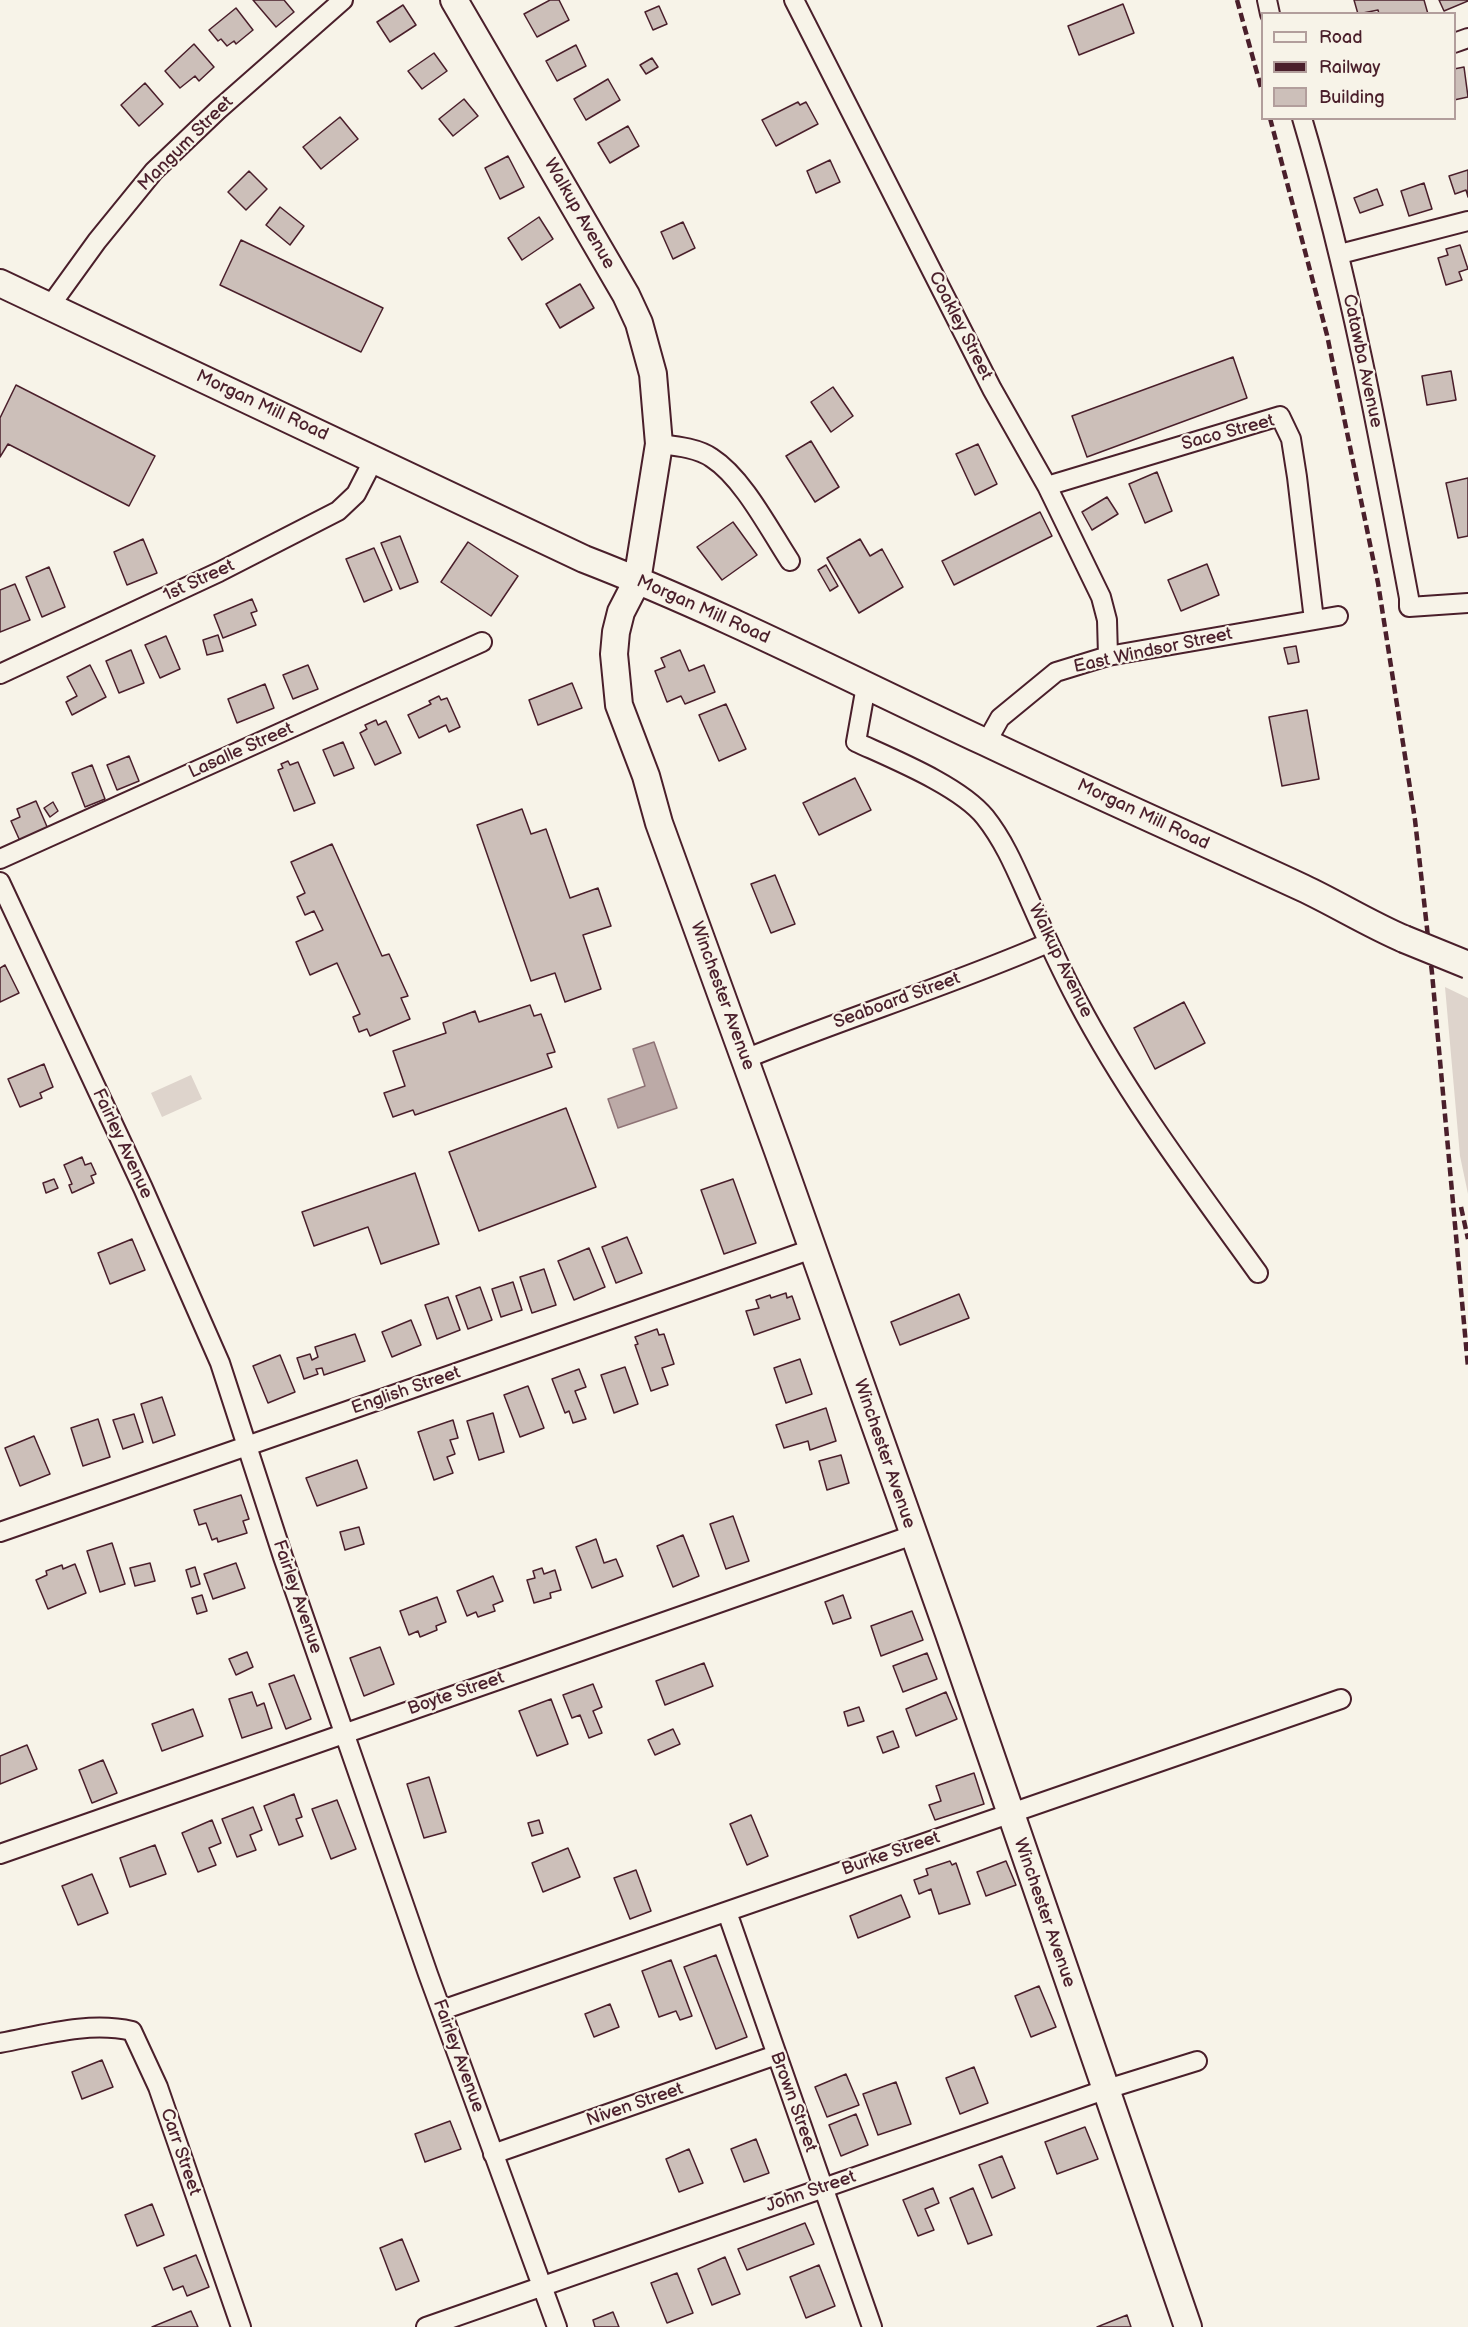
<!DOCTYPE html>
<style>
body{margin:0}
#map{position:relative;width:1468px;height:2327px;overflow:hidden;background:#f7f3e8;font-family:"Balsamiq Sans",sans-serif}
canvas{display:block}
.legend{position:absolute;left:1261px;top:12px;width:195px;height:108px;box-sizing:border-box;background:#f7f3e8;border:2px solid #b29e9c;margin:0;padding:8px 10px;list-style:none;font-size:18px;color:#4a1f2b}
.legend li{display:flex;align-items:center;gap:12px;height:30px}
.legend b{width:30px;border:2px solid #b29e9c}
</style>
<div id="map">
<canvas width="1468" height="2327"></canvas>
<ul class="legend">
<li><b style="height:8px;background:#f7f3e8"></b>Road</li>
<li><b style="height:8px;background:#4a1f2b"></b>Railway</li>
<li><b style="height:16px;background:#ccbfb9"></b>Building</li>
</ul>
</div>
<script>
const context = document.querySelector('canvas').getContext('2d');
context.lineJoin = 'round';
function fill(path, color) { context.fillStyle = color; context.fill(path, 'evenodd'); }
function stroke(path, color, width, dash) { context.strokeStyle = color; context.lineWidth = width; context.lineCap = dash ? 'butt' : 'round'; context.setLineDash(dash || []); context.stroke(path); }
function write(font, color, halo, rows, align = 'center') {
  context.font = font + ' "Balsamiq Sans",sans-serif'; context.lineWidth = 4.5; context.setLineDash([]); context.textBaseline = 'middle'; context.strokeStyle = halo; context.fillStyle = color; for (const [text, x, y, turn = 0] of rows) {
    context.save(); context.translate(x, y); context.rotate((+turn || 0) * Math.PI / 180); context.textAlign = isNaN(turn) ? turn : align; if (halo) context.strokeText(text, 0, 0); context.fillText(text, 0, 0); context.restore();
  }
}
fill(new Path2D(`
 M1445 987 1468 998V1194L1460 1156Z
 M191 1075 202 1099 162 1117 151 1093Z`), '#ded4cc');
const water = new Path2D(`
 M654 1042 677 1108 618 1128 608 1099 645 1086 633 1049Z`);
fill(water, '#bcaaa7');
stroke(water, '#8e7275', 1.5);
const building = new Path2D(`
 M253 0H284L294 12 276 27Z
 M550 0H559L569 20 537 37 524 14Z
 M1354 0H1424L1428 14H1379L1378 10 1358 14Z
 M1439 0H1468V1L1444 11Z
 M1123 4 1134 33 1079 55 1068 26Z
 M403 5 416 25 390 42 377 22Z
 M659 6 667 24 653 30 645 12Z
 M236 8 253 30 236 44 234 41 227 46 221 39 218 41 209 30Z
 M194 44 214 67 199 81 195 76 180 88 165 71Z
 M576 45 586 66 557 81 546 61Z
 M434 53 447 71 422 89 408 71Z
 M652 58 658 67 646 74 640 65Z
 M1464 67 1468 97 1454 100V69Z
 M608 79 620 100 586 120 574 99Z
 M145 83 163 104 139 126 121 105Z
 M464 99 478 116 453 136 439 119Z
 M798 102 800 105 806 102 818 124 776 146 762 120Z
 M340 117 358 139 321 169 303 147Z
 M628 126 639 146 610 163 598 143Z
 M508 156 524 187 500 199 485 168Z
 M830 160 840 182 816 193 807 171Z
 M1468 170V197L1466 190 1455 194 1449 176Z
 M249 171 267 189 246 210 228 192Z
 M1424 183 1432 209 1409 216 1401 191Z
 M1377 189 1383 205 1360 213 1354 198Z
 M280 207 304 226 290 245 266 225Z
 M539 217 553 239 522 260 508 238Z
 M683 222 695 248 673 259 661 232Z
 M241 240 383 308 361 352 220 285Z
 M1460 245 1468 269 1459 272 1462 280 1446 285 1438 258 1448 255 1446 249Z
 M580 284 594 308 560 328 546 304Z
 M1233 357 1247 398 1087 457 1072 416Z
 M1451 371 1456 400 1427 405 1422 376Z
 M16 385 155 456 129 506 8 444 0 457V418Z
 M833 387 853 416 831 432 811 402Z
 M811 441 839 487 815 502 786 456Z
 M978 444 997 484 975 495 956 454Z
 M1157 472 1172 511 1145 523 1129 484Z
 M1468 478V536L1458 538 1446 483Z
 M1107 497 1118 514 1092 530 1082 512Z
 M1040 512 1052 536 954 585 942 561Z
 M733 522 757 555 722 580 697 547Z
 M400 536 418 582 400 589 381 543Z
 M143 539 157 573 127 585 114 552Z
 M860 539 870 556 882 549 903 587 859 613 827 558Z
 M468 542 518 576 491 616 441 582Z
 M374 548 392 590 364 602 346 559Z
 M1207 564 1219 595 1181 611 1168 580Z
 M826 565 838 586 830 591 818 570Z
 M49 567 65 607 42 617 26 577Z
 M15 584 30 620 0 632V590Z
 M252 599 257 611 251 613 256 625 223 638 214 615Z
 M218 635 223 651 207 655 203 640Z
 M166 636 180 669 160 678 145 645Z
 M1296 646 1299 662 1288 664 1284 648Z
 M131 650 144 683 119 693 106 661Z
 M680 650 689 671 704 665 715 692 685 704 681 696 667 702 655 671 665 667 661 658Z
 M90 665 106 697 72 715 66 702 77 696 67 677Z
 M308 665 318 689 293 699 283 675Z
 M572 683 582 708 538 725 529 700Z
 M265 684 274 708 237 723 228 699Z
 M439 696 441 700 447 698 460 727 449 732 446 725 419 738 408 715 431 704 429 701Z
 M726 704 746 749 719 761 699 715Z
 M1307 710 1319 779 1282 786 1269 717Z
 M376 720 378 725 386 721 401 753 375 765 360 733 367 729 365 725Z
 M343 742 354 768 334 776 323 750Z
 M129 756 139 781 117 790 107 765Z
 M288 761 290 765 298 762 315 803 294 811 278 770 283 768 281 764Z
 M92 765 105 799 85 807 72 773Z
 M855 778 871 810 819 835 803 803Z
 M36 801 48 829 20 841 11 821 20 817 17 809Z
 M53 802 58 811 50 817 44 808Z
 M522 809 531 834 546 829 570 898 598 888 611 926 583 935 601 989 565 1002 555 973 531 981 477 825Z
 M332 844 382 956 389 954 408 996 401 998 410 1019 370 1036 367 1029 359 1032 353 1017 360 1014 337 963 310 975 296 942 323 930 314 911 305 915 297 897 305 893 291 862Z
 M775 875 795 924 771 933 751 884Z
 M5 965 19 993 0 1002V968Z
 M1184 1002 1205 1043 1155 1069 1134 1028Z
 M530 1005 534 1016 541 1014 555 1052 547 1054 552 1067 415 1115 413 1110 393 1117 384 1093 405 1086 393 1051 446 1033 443 1023 475 1011 479 1022Z
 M44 1064 53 1087 40 1093 42 1098 20 1107 8 1079Z
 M566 1108 596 1187 479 1231 449 1152Z
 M82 1157 85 1165 91 1163 96 1174 91 1176 94 1183 72 1193 69 1185 72 1184 64 1165Z
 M415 1173 439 1244 381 1264 368 1227 314 1246 302 1212Z
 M54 1179 58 1188 46 1193 43 1183Z
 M733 1179 756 1243 724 1254 701 1190Z
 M627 1237 642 1273 616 1283 602 1247Z
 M132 1239 145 1270 110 1284 98 1253Z
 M589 1248 605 1287 574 1300 558 1261Z
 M544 1269 556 1305 532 1313 520 1277Z
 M513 1282 522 1310 501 1317 492 1289Z
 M480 1287 492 1320 468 1329 456 1296Z
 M786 1293 787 1298 792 1296 800 1319 754 1335 746 1311 759 1308 756 1300 770 1295 771 1298Z
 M959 1294 969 1318 900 1345 891 1322Z
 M448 1297 460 1330 437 1339 425 1305Z
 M411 1320 421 1345 392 1357 382 1332Z
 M657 1329 659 1335 664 1334 674 1364 662 1368 668 1385 651 1391 635 1345 638 1344 635 1337Z
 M355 1334 365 1361 324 1375 322 1368 316 1369 318 1374 304 1379 297 1358 310 1354 312 1360 318 1357 315 1347Z
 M280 1355 295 1392 268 1403 253 1366Z
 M800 1359 812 1394 786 1403 774 1368Z
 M625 1367 638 1404 614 1413 601 1375Z
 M579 1369 586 1387 575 1391 586 1419 573 1423 569 1411 565 1413 552 1379Z
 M528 1386 544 1428 520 1437 504 1395Z
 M162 1397 175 1435 153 1443 141 1404Z
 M826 1408 836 1441 810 1450 808 1441 784 1448 776 1425Z
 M493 1413 504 1452 479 1460 467 1421Z
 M134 1414 143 1442 123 1449 113 1420Z
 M98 1419 110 1457 83 1466 71 1428Z
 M453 1420 458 1438 450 1440 455 1454 447 1457 453 1473 434 1480 418 1432Z
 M34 1436 50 1474 20 1486 5 1448Z
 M841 1455 849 1483 827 1490 819 1461Z
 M357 1460 367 1488 317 1506 306 1478Z
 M241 1495 249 1519 243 1521 247 1533 218 1542 217 1538 212 1540 206 1523 199 1525 194 1510Z
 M733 1516 749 1561 726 1569 710 1524Z
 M359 1527 364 1544 345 1550 340 1532Z
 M683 1535 699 1576 673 1587 657 1546Z
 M596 1539 604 1563 616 1559 623 1576 592 1588 576 1547Z
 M112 1543 125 1584 100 1592 87 1551Z
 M150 1563 155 1581 135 1586 130 1568Z
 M236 1563 245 1588 213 1599 204 1574Z
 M75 1564 86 1593 48 1609 36 1580 47 1575 46 1571 62 1565 63 1569Z
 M195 1567 200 1584 191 1587 186 1570Z
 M542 1568 544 1574 555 1570 561 1590 550 1593 551 1598 534 1603 527 1580 535 1578 533 1571Z
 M493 1576 503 1601 493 1605 495 1611 478 1617 476 1612 467 1616 457 1591Z
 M202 1595 207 1611 197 1614 192 1598Z
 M843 1595 851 1618 833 1624 825 1602Z
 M437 1597 446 1622 436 1626 437 1630 420 1637 418 1631 409 1635 400 1611Z
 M912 1611 923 1640 881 1656 871 1626Z
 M380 1647 394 1684 364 1696 350 1658Z
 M247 1652 253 1667 236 1675 229 1659Z
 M927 1653 937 1679 903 1692 893 1666Z
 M704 1663 713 1686 665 1705 656 1681Z
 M294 1675 311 1719 286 1729 269 1684Z
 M593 1684 602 1707 593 1711 602 1733 589 1738 580 1715 572 1718 563 1695Z
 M252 1692 257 1706 264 1703 272 1728 242 1738 229 1699Z
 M946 1692 957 1719 916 1736 906 1709Z
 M551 1699 568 1744 537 1756 519 1711Z
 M859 1707 864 1721 848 1726 844 1712Z
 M193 1709 203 1736 162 1751 152 1724Z
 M673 1729 680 1744 655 1755 648 1740Z
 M893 1731 899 1747 883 1753 877 1737Z
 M27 1745 37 1769 0 1784V1756Z
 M103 1760 117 1793 92 1803 79 1770Z
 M974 1773 984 1804 935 1820 929 1805 941 1801 936 1786Z
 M429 1777 446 1832 424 1838 407 1784Z
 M294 1794 302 1817 296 1819 303 1836 279 1845 264 1806Z
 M337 1800 356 1849 331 1859 312 1809Z
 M253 1807 262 1830 250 1835 256 1850 237 1857 222 1819Z
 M751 1815 768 1856 747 1865 730 1824Z
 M212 1820 221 1843 209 1848 216 1865 198 1872 182 1833Z
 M539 1820 543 1833 532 1836 528 1823Z
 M155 1845 166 1874 130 1887 120 1858Z
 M568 1848 580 1877 543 1892 532 1863Z
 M950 1861 952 1865 956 1863 970 1904 939 1914 931 1889 919 1894 914 1880 928 1875 926 1869Z
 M1006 1861 1016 1885 986 1896 977 1872Z
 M636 1870 651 1911 630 1919 614 1878Z
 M92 1874 108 1913 78 1925 62 1886Z
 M901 1895 910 1917 858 1938 850 1916Z
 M716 1955 747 2037 716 2049 684 1967Z
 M671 1960 692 2016 680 2020 676 2011 659 2017 642 1971Z
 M1039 1986 1056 2027 1031 2037 1015 1996Z
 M610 2004 619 2027 594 2037 585 2014Z
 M102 2060 113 2087 82 2099 72 2072Z
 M974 2067 988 2103 960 2114 946 2078Z
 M846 2074 859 2105 827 2117 815 2087Z
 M896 2082 911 2124 878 2135 863 2094Z
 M856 2114 868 2145 841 2156 829 2125Z
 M450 2121 461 2149 425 2162 415 2134Z
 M1085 2127 1098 2159 1057 2174 1045 2142Z
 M756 2139 769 2173 744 2182 731 2149Z
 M689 2149 703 2183 679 2192 666 2159Z
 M1002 2156 1015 2188 992 2198 979 2165Z
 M933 2188 939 2203 925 2209 934 2230 918 2236 903 2200Z
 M973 2188 992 2235 968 2244 950 2198Z
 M152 2204 164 2235 137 2246 125 2215Z
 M805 2223 814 2244 747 2270 738 2249Z
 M402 2239 419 2281 396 2290 380 2248Z
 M196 2255 209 2287 187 2296 183 2286 173 2290 164 2268Z
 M725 2257 740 2294 712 2305 698 2269Z
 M819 2265 835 2306 806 2318 790 2277Z
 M677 2273 693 2313 667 2323 651 2283Z
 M191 2311 198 2327H152Z
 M613 2312 619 2327H595L593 2320Z
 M1127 2315 1131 2327H1097Z`);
fill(building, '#ccbfb9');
stroke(building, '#4a1f2b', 1.5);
const street = new Path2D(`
 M794 0 992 389 1047 486 1101 597 1107 620 1108 656
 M1267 0 1270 14
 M1454 43 1468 38
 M1302 118C1349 276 1379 437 1409 598V607L1468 603
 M1340 254 1468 221
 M50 306 97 241 154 171 218 110 343 0
 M659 444C676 446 698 448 712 458 743 478 769 529 790 561
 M1047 486 1280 416 1291 439 1297 477 1314 620
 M0 674 219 572 338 511 356 494 374 459
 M866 686 856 742C893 759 960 786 985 817 1005 842 1017 872 1030 901 1045 935 1060 968 1077 1000 1128 1097 1194 1184 1258 1273
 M986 743 1000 718 1056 672 1108 656 1338 616
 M0 859 482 642
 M0 882 143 1188 220 1363 283 1557 428 1974 557 2327
 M745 1059C845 1018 949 986 1048 943
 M0 1532 812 1249
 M0 1854 913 1535
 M727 1912 872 2327
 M442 2010 1341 1699
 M0 2043C43 2035 89 2021 132 2031L158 2087 241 2327
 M493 2154 776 2055
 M426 2327 1107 2089 1197 2061`);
const secondary = new Path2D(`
 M454 0 626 295 639 323 653 374 659 444 637 581 621 612 616 632 614 654 619 705 646 776 659 823 778 1151 948 1631 1188 2327
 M0 283 584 559C721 612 852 680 985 742 1090 792 1197 839 1303 888 1337 904 1369 924 1404 939`);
stroke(street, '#4a1f2b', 22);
stroke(secondary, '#4a1f2b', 30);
stroke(street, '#f7f3e8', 18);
stroke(secondary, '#f7f3e8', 26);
stroke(new Path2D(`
 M1237 0 1262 91
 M1270 118 1327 335 1378 583 1415 820 1432 973 1468 1367
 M1461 1207 1468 1239`), '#4a1f2b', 4.5, [9, 4.5]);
const secondaryBridge = new Path2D(`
 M1404 939 1468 965`);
stroke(secondaryBridge, '#4a1f2b', 30, []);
stroke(secondaryBridge, '#f7f3e8', 26);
write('18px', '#4a1f2b', '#f7f3e8', [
 ["Mangum Street",186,144,-45],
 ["Walkup Avenue",579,214,60],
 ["Coakley Street",960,326,63],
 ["Catawba Avenue",1362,361,78],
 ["Morgan Mill Road",262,406,25],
 ["Saco Street",1228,433,-15],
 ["1st Street",199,581,-25],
 ["Morgan Mill Road",703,610,24],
 ["East Windsor Street",1153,651,-12],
 ["Lasalle Street",241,751,-24],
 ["Morgan Mill Road",1143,815,25],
 ["Walkup Avenue",1060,961,64],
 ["Winchester Avenue",722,996,70],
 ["Seaboard Street",897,1001,-20],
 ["Fairley Avenue",122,1144,65],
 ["English Street",406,1391,-19],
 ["Winchester Avenue",884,1454,71],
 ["Fairley Avenue",297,1597,71],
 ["Boyte Street",456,1694,-19],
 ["Burke Street",891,1854,-19],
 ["Winchester Avenue",1044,1913,71],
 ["Fairley Avenue",458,2056,70],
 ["Brown Street",793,2102,70],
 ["Niven Street",635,2105,-19],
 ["Carr Street",180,2152,71],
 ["John Street",811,2192,-19]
]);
</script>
